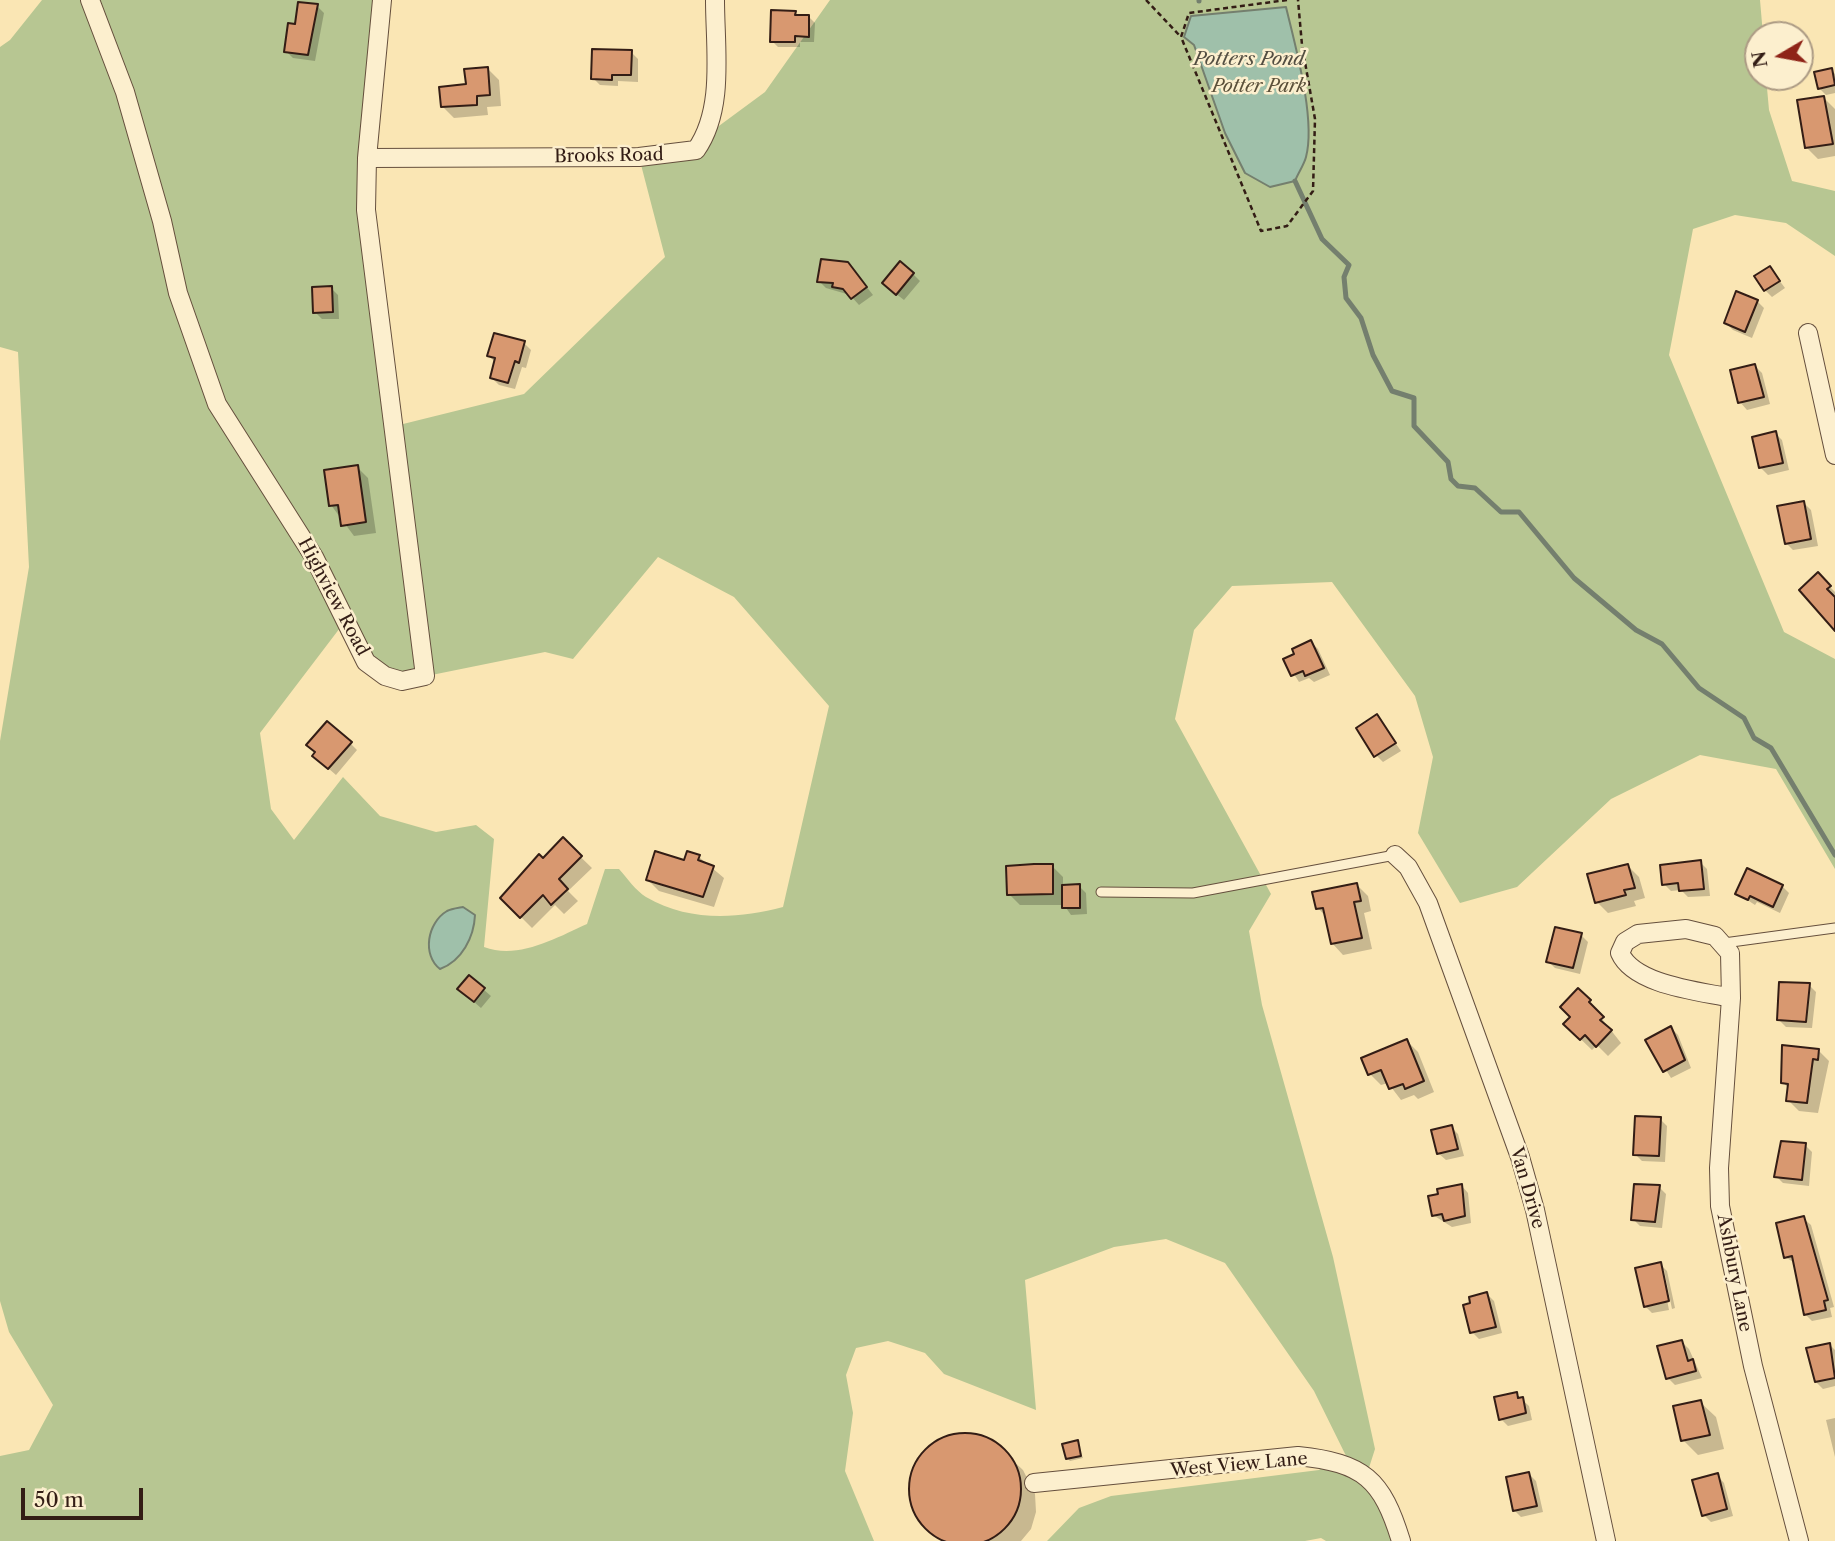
<!DOCTYPE html>
<style>
body{margin:0}
#map{position:relative;width:1835px;height:1541px;overflow:hidden;background:#fae6b4;font-family:"Libre Caslon Text",serif}
canvas{display:block}
.north{position:absolute;left:1744px;top:21px;width:70px;height:70px;box-sizing:border-box;background:#fcefce;border:2px solid #ac9b84;border-radius:50%;rotate:260deg;font-size:19px;font-weight:700;line-height:28px;text-align:center;color:#331d15}
.north::after{content:'';display:block;margin:auto;width:24px;height:32px;background:#8f2418;clip-path:polygon(50% 0,100% 100%,50% 72%,0 100%)}
.scale{position:absolute;left:21px;top:1488px;width:122px;height:32px;box-sizing:border-box;border:4px solid #331d15;border-top:0;padding-left:9px;font-size:21px;line-height:24px;white-space:nowrap;color:#331d15;-webkit-text-stroke:5px #fcefce;paint-order:stroke}
</style>
<div id="map">
<canvas width="1835" height="1541"></canvas>
<div class="north">N</div>
<div class="scale">50 m</div>
</div>
<script>
const context = document.querySelector('canvas').getContext('2d');
context.lineJoin = 'round';
function fill(path, color) { context.fillStyle = color; context.fill(path, 'evenodd'); }
function stroke(path, color, width, dash) { context.strokeStyle = color; context.lineWidth = width; context.lineCap = dash ? 'butt' : 'round'; context.setLineDash(dash || []); context.stroke(path); }
function write(font, color, halo, rows, align = 'center') {
  context.font = font + ' "Libre Caslon Text",serif'; context.lineWidth = 5; context.setLineDash([]); context.textBaseline = 'middle'; context.strokeStyle = halo; context.fillStyle = color; for (const [text, x, y, turn = 0] of rows) {
    context.save(); context.translate(x, y); context.rotate((+turn || 0) * Math.PI / 180); context.textAlign = isNaN(turn) ? turn : align; if (halo) context.strokeText(text, 0, 0); context.fillText(text, 0, 0); context.restore();
  }
}
fill(new Path2D(`
 M42 0H382L367 158 395 426 524 394 665 257 639 157 673 154 708 134 765 92 830 0H1760L1763 35H1758V77H1766L1769 110 1792 181 1835 191V256L1786 223 1735 215 1693 229 1669 355 1784 632 1835 659V869L1776 769 1700 755 1611 799 1517 887 1460 903 1418 833 1433 757 1415 696 1332 582 1232 586 1194 630 1175 719 1271 894 1249 931 1262 1005 1333 1257 1375 1449 1367 1474 1401 1541H1326L1321 1538 1305 1541H1047L1079 1508 1111 1496 1319 1470 1330 1461 1352 1468 1314 1391 1225 1263 1166 1239 1114 1247 1025 1280 1036 1410 944 1374 925 1353 888 1341 856 1348 846 1375 853 1413 845 1471 874 1541H0V1456L29 1450 53 1405 9 1332 0 1301V741L29 567 18 352 0 347V47L10 40ZM658 557 734 597 829 706 783 907C737 919 689 922 646 897 636 891 627 878 619 869H605L587 924C556 938 518 960 484 947L494 839 476 825 436 832 380 816 343 777 294 840 271 809 260 733 346 620 385 676 402 681 545 652 573 659Z`), '#b7c692');
const water = new Path2D(`
 M1286 7C1295 45 1316 119 1306 157 1304 165 1298 173 1295 181L1270 187 1245 173 1225 133 1194 45 1184 37 1191 16Z
 M463 907 475 915C474 937 462 961 440 969 422 955 427 923 447 911 451 909 458 908 463 907Z`);
fill(water, '#9fc0aa');
stroke(water, '#747f6e', 2);
fill(new Path2D(`
 M317 6 324 13 315 61 293 58 286 51 297 26Z
 M795 12 799 17H809L815 23 814 42H800V47H778L772 41Z
 M631 52 638 59V82L618 81V86L600 85 593 78Z
 M488 69 499 80 501 106 487 107 488 115 454 118 443 107Z
 M1832 70 1835 74V93L1826 95 1819 88Z
 M1824 98 1835 109V156L1818 159 1807 148Z
 M848 263 873 295 859 305 850 295 826 288 819 281Z
 M1770 268 1785 288 1772 297 1765 290Z
 M913 274 920 281 904 300 891 290Z
 M331 288 338 295 339 319H322L315 312Z
 M1757 301 1764 308 1752 338 1733 330 1726 323Z
 M524 343 531 350 526 368 522 367 515 389 499 385 492 378 496 363 489 356Z
 M1755 366 1762 373 1770 404 1747 410 1740 402Z
 M1775 433 1782 440 1789 470 1768 475 1761 468Z
 M357 467 368 478 376 533 354 536 331 505Z
 M1804 503 1811 510 1818 546 1793 550 1786 543Z
 M1818 575 1835 592V629Z
 M1311 642 1318 649 1330 675 1314 682 1309 678 1299 682 1285 660Z
 M1377 717 1401 751 1383 762 1376 755Z
 M350 743 357 750 336 775 321 762Z
 M563 840 592 868 568 891 578 901 564 914 555 905 532 928 502 898Z
 M699 857 724 878 714 907 659 891 648 880Z
 M1700 862 1707 869 1710 896 1688 897 1681 890 1671 891 1664 884Z
 M1052 866 1063 877V886H1079L1086 893 1087 914 1071 915 1064 905H1020L1009 894Z
 M1628 866 1639 877 1645 898 1634 901 1636 906 1608 913 1597 902Z
 M1357 885 1368 896 1371 911 1364 913 1372 949 1343 955 1332 943 1327 918 1318 908Z
 M1782 886 1789 893 1780 913 1757 902 1755 905 1737 893Z
 M1581 935 1588 942 1580 974 1555 968 1548 961Z
 M469 977 491 996 481 1008 467 996Z
 M1809 985 1816 992 1812 1028 1786 1027 1779 1020Z
 M1588 1001 1621 1043 1608 1056 1597 1045 1592 1050 1565 1024Z
 M1671 1028 1678 1035 1691 1068 1671 1078 1648 1041Z
 M1407 1041 1418 1052 1434 1092 1418 1099 1414 1095 1401 1100 1388 1083 1381 1085 1370 1074 1363 1059Z
 M1818 1050 1829 1061 1818 1113 1799 1111 1788 1100 1789 1089 1783 1082Z
 M1660 1119 1667 1126 1665 1162 1642 1161 1635 1154Z
 M1451 1127 1458 1134 1464 1156 1446 1160 1438 1153Z
 M1805 1145 1812 1152 1809 1186 1783 1183 1776 1176Z
 M1461 1185 1468 1193 1471 1223 1452 1227 1433 1215Z
 M1659 1187 1666 1194 1662 1228 1640 1226 1633 1219Z
 M1803 1218 1811 1225 1834 1307 1830 1308 1832 1317 1812 1321 1805 1314 1795 1263 1785 1257Z
 M1660 1264 1667 1271 1675 1308 1672 1309 1664 1270H1661L1669 1310 1652 1313 1645 1306Z
 M1487 1294 1494 1301 1502 1333 1479 1339 1472 1332V1304Z
 M1682 1342 1689 1349 1702 1378 1675 1385 1668 1378Z
 M1830 1345 1835 1350V1386L1823 1389 1816 1382Z
 M1516 1394 1529 1406 1532 1420 1508 1426 1501 1419Z
 M1700 1402 1716 1417 1724 1449 1698 1455 1683 1440Z
 M1835 1418V1457L1826 1420Z
 M968 1435 994 1443 1023 1470 1035 1494 1036 1512 1031 1529 1021 1541H942L920 1520 913 1503 911 1486 919 1461 931 1448 946 1439Z
 M1077 1442 1083 1458 1070 1461 1067 1458Z
 M1529 1474 1536 1481 1543 1512 1521 1517 1514 1510Z
 M1717 1475 1724 1483 1733 1516 1711 1522 1704 1515Z`), '#0003');
stroke(new Path2D(`
 M1199 0V1
 M1295 181 1322 239 1349 265 1344 277 1346 298 1361 318 1373 355 1392 391 1414 398V426L1448 462 1451 479 1458 486 1475 488 1501 512H1519L1574 578 1636 630 1662 644 1699 688 1744 718 1754 738 1771 748 1835 855`), '#747f6e', 5);
const building = new Path2D(`
 M298 2 318 4 308 55 284 52 288 23 295 24Z
 M771 10 796 11 795 15H809V37L795 36V42H770Z
 M592 49 632 50 631 75H612V80L591 79Z
 M488 67 490 95 477 96V105L441 107 439 87 466 84 464 69Z
 M1832 68 1835 85 1818 89 1814 72Z
 M1824 96 1833 144 1805 148 1797 100Z
 M821 259 848 262 867 287 851 299 843 289 832 287 833 283 817 282Z
 M900 261 914 273 896 295 882 283Z
 M1770 266 1780 281 1764 291 1754 276Z
 M332 286 333 312 313 313 312 287Z
 M1736 291 1758 300 1745 332 1724 323Z
 M494 333 525 341 519 363 515 361 508 383 490 378 495 358 487 356Z
 M1755 364 1764 397 1738 403 1730 370Z
 M1776 431 1783 463 1759 468 1752 437Z
 M358 465 366 522 341 526 338 505 329 506 324 470Z
 M1804 501 1811 539 1785 544 1777 506Z
 M1818 572 1831 586 1827 589 1835 597V631L1799 590Z
 M1311 640 1324 668 1305 676 1303 671 1291 676 1283 659 1294 654 1292 649Z
 M1377 714 1396 743 1374 757 1356 728Z
 M327 721 352 742 328 769 312 756 315 752 306 745Z
 M563 837 582 856 559 879 568 889 551 905 543 895 520 918 500 898 539 854 543 858Z
 M655 851 684 860 687 851 700 855 698 860 714 866 703 897 646 880Z
 M1701 860 1704 889 1679 891 1678 883 1662 885 1660 865Z
 M1034 864H1053V894L1007 895 1006 866Z
 M1628 864 1635 888 1624 890 1626 895 1595 903 1587 874Z
 M1747 868 1783 885 1773 907 1750 896 1748 900 1735 894Z
 M1357 883 1361 901 1354 902 1362 938 1331 944 1323 908 1316 909 1312 892Z
 M1080 884V908H1062V885Z
 M1555 927 1582 933 1573 968 1546 962Z
 M469 975 485 988 474 1002 457 989Z
 M1779 982 1810 983 1806 1022 1777 1020Z
 M1578 988 1591 1000 1589 1002 1604 1017 1600 1020 1612 1030 1596 1047 1585 1035 1580 1040 1563 1024 1570 1017 1560 1007Z
 M1671 1026 1685 1060 1663 1072 1645 1040Z
 M1407 1039 1424 1081 1405 1089 1403 1084 1389 1089 1381 1070 1368 1075 1361 1058Z
 M1782 1045 1819 1049 1818 1060 1813 1059 1807 1103 1786 1101 1788 1084 1781 1083Z
 M1635 1116 1661 1117 1659 1156 1633 1155Z
 M1452 1125 1458 1149 1437 1154 1431 1130Z
 M1781 1141 1806 1143 1802 1180 1774 1177Z
 M1462 1184 1465 1216 1444 1221 1442 1214 1432 1216 1428 1196 1438 1194 1437 1189Z
 M1634 1184 1660 1185 1655 1222 1631 1220Z
 M1804 1216 1828 1300 1824 1301 1826 1310 1804 1315 1792 1256 1784 1258 1776 1223Z
 M1661 1262 1669 1301 1644 1307 1635 1268Z
 M1487 1292 1496 1327 1470 1333 1463 1305 1470 1303 1469 1297Z
 M1682 1340 1688 1361 1693 1359 1696 1371 1666 1379 1657 1346Z
 M1830 1343 1835 1378 1815 1382 1806 1348Z
 M1517 1392 1518 1398 1523 1397 1526 1413 1499 1420 1494 1397Z
 M1701 1400 1710 1435 1681 1441 1673 1406Z
 M909 1489a56 56 0 1 1 112 0a56 56 0 1 1-112 0Z
 M1078 1440 1081 1456 1066 1459 1062 1444Z
 M1529 1472 1537 1506 1513 1511 1506 1477Z
 M1718 1473 1727 1509 1702 1516 1692 1480Z`);
fill(building, '#d89870');
stroke(building, '#331d15', 2);
const lane = new Path2D(`
 M1101 892 1193 893 1395 855
 M1724 943 1835 928`);
const street = new Path2D(`
 M90 0 125 92 162 221 178 293 217 404 314 557 366 662 385 676 402 681 425 676 366 210 367 158 382 0
 M367 158 639 157 696 150C725 109 715 49 715 0
 M1808 333 1835 455
 M1395 855 1408 867 1428 903 1520 1157 1535 1210 1606 1541
 M1731 998C1699 991 1634 985 1620 953L1625 942 1638 934 1686 929 1715 936 1730 953 1731 998 1719 1168 1720 1206 1753 1366 1799 1541
 M1034 1483 1298 1456C1364 1463 1382 1479 1401 1541`);
stroke(lane, '#654f3d', 11);
stroke(street, '#654f3d', 20);
stroke(new Path2D(`
 M1146 0 1181 37
 M1287 0 1189 13 1181 37 1261 231 1287 226 1313 191 1315 119 1302 45 1298 0`), '#331d15', 2.5, [5, 3.5]);
stroke(lane, '#fcefce', 9);
stroke(street, '#fcefce', 18);
write('italic 18px', '#5b503a', '#fcefce', [
 ["Potter Park",1259,87]
]);
write('18px', '#331d15', '#fcefce', [
 ["Brooks Road",609,156,-1],
 ["Highview Road",333,597,62],
 ["Van Drive",1527,1188,74],
 ["Ashbury Lane",1734,1273,79],
 ["West View Lane",1239,1465,-5]
]);
write('italic 19px', '#534e42', '#fcefce', [
 ["Potters Pond",1249,60]
]);
</script>
